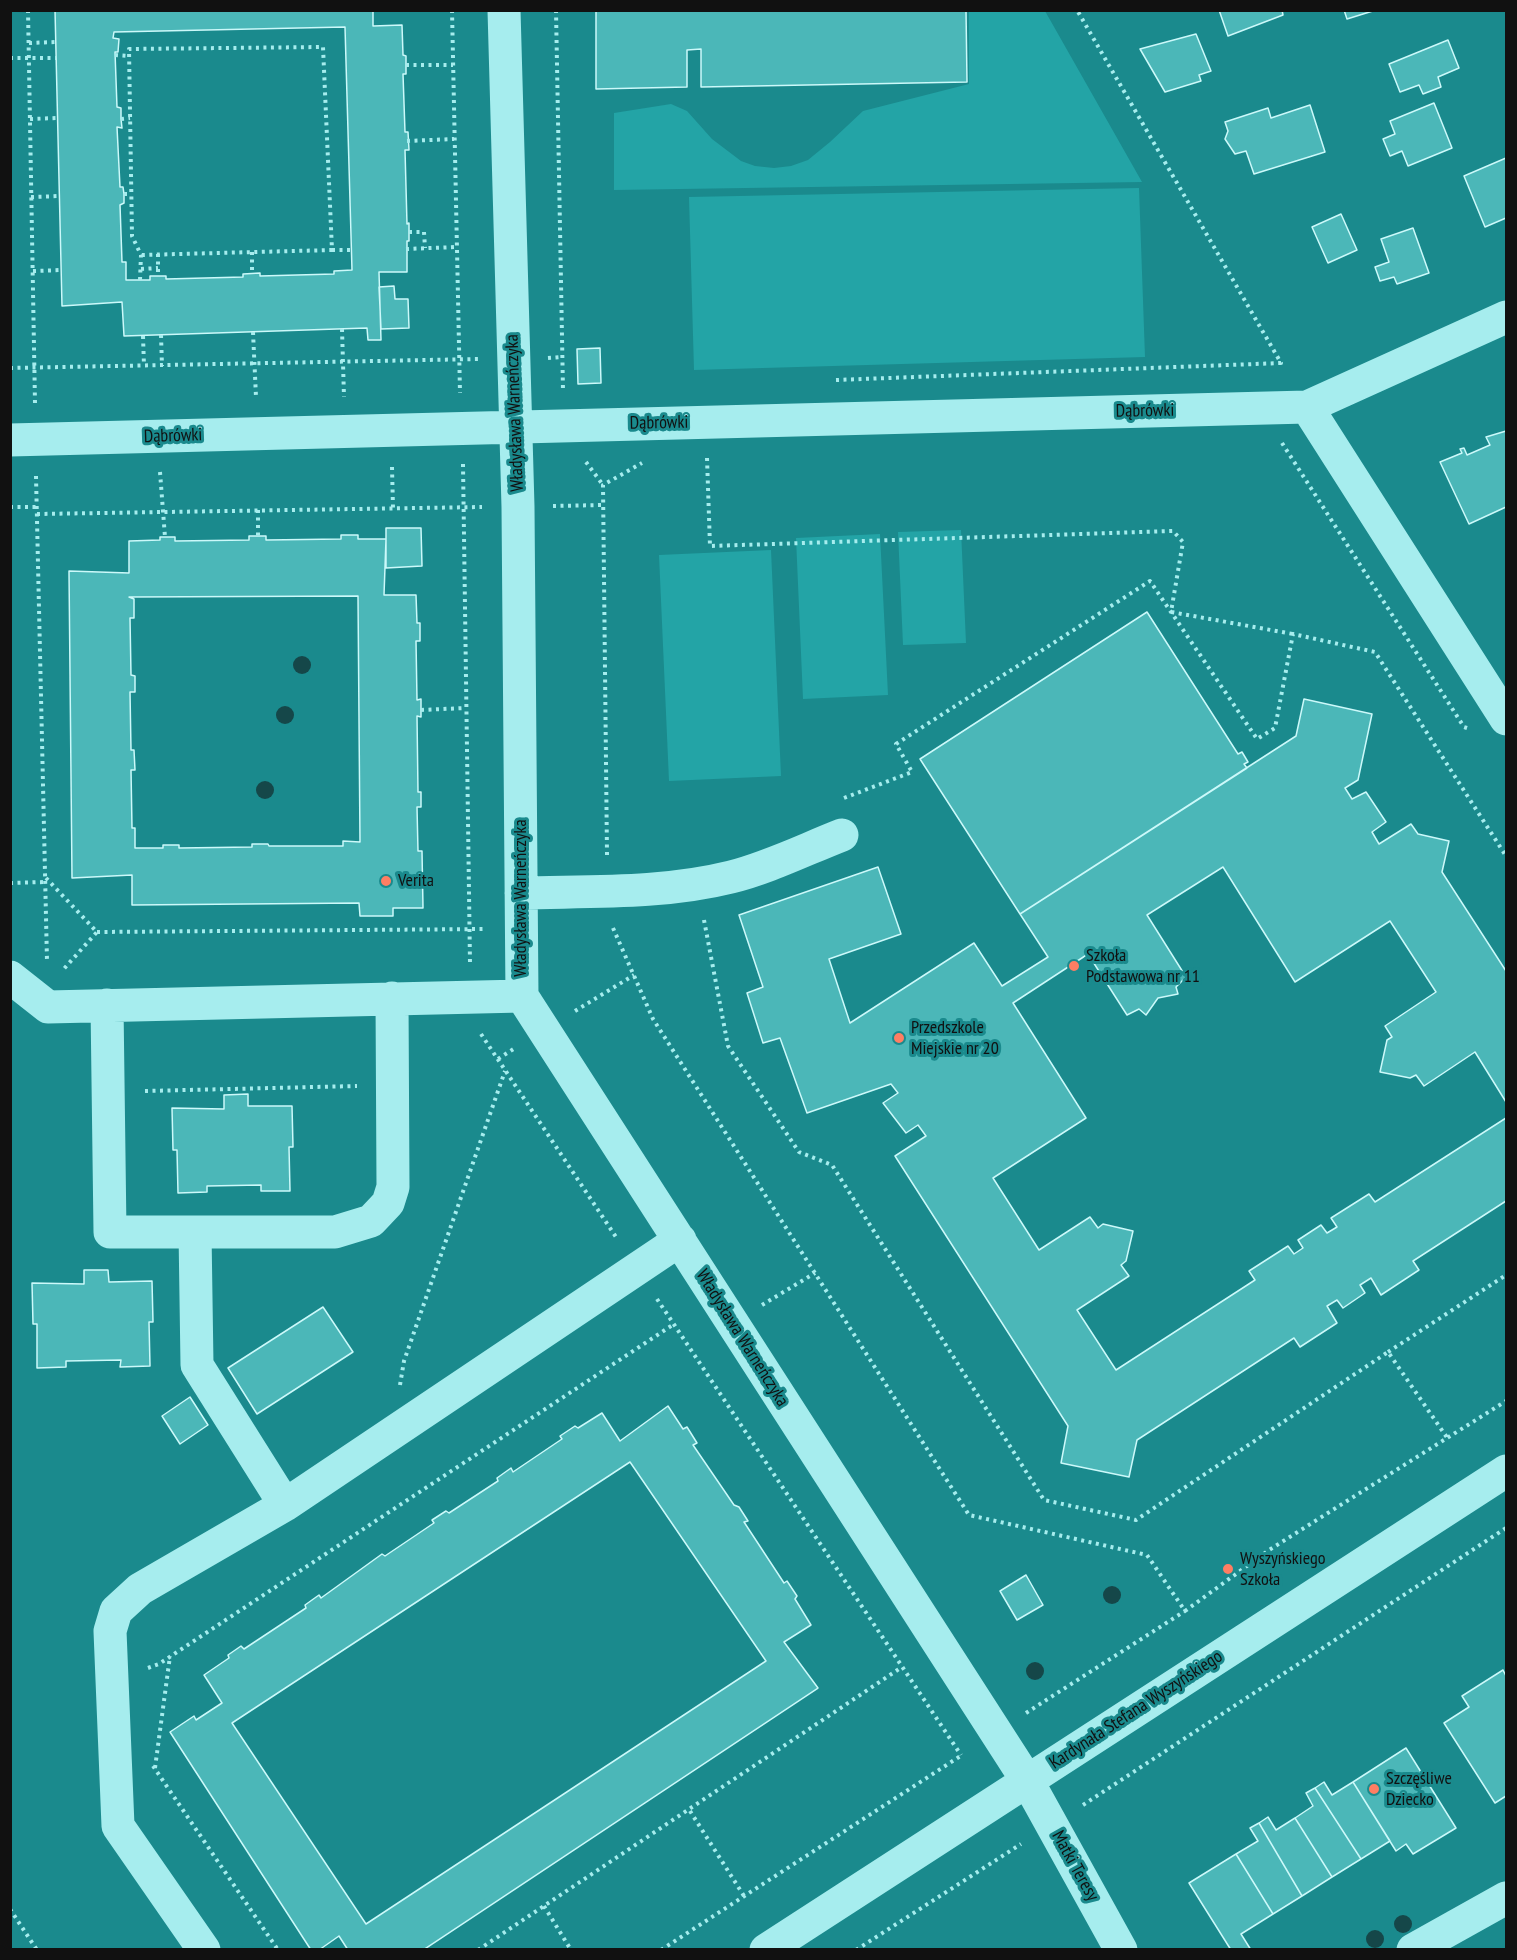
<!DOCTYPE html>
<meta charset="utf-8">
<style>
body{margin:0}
#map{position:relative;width:1517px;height:1960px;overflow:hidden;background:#1a8a8d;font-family:"PT Sans Narrow",sans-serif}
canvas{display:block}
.frame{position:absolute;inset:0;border:12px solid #111;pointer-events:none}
</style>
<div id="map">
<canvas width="1517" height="1960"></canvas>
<div class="frame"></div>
</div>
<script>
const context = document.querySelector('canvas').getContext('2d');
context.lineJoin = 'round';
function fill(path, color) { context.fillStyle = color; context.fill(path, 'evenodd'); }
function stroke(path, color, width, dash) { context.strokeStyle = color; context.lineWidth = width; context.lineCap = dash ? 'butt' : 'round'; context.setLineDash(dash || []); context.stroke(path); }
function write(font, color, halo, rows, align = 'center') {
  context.font = font + ' "PT Sans Narrow",sans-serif'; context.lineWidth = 6; context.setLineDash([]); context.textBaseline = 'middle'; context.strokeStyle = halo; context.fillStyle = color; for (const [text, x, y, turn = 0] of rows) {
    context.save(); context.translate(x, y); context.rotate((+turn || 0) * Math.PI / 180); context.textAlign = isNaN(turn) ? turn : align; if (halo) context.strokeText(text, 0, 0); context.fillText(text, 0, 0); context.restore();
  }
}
fill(new Path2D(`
 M969 11H1045L1142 182 614 190V113L671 104 687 111 712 139 741 161 755 166 774 168 791 166 808 160 830 142 863 111 969 84Z
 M1139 188 1145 357 694 370 689 197Z
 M961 530 966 643 903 645 898 532Z
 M880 534 888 695 803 699 796 538Z
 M771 550 781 776 669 781 659 555Z`), '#23a4a6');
const building = new Path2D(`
 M55 10H373V26L402 25 403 55 406 56V74H403L405 132H408L409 150H405L407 224 409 223V241H407V272H379L381 340H368L367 328 124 336 122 302 62 306ZM345 27 352 270 334 271V274L260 276V273L243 274V277L166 279V276H150V280H126V262H122L120 205 124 203V194L123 187H120L117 127 122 128 121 119V108L117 107 115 52H118L119 39 113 38 114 32Z
 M596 10H966L967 82 701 87V49L687 50V87L596 89Z
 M1219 10H1282L1283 15 1228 36Z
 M1344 10H1376L1347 19Z
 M1196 34 1211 71 1199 75 1201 81 1165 92 1140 49Z
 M1448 40 1459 68 1438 77 1441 87 1423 94 1419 85 1400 92 1389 64Z
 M1434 103 1452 148 1408 166 1402 151 1390 156 1383 139 1395 134 1390 121Z
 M1310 105 1325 152 1254 174 1246 151 1235 154 1225 139 1228 131 1225 122 1268 108 1271 118Z
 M1506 158V218L1485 227 1464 176Z
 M1341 214 1357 250 1328 263 1312 227Z
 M1413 228 1429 273 1397 284 1394 277 1380 281 1375 267 1389 262 1381 239Z
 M394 286 395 299H408L409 328 381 329 379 287Z
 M600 348 601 383 578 384 577 349Z
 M1506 431V507L1469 524 1440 462 1462 453 1460 449 1464 448 1467 455 1490 445 1486 437Z
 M386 528H421L422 566 386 568Z
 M341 535H358V539H386L384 595H416L417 623H420V641H416L417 700 421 699V717L417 716 418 792H421V807H417L418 851H422L423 908H393V916H360L359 903 132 905V875L72 878 69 571 129 573V541L160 540V537H175V541L249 540V536H266V540L341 539ZM358 596 360 842 343 841V846H269L268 844H252V847L179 848V845H163V848H135V828H132L131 770H135L134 750H131L130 692H135V676L131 675 130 618H134V599L129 597Z
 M1147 612 1238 754 1242 752 1248 762 1244 764 1247 768 1020 914 920 759Z
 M1304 699 1372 714 1358 780 1345 788 1352 799 1366 792 1386 822 1372 832 1379 844 1411 824 1418 834 1449 841 1442 872 1506 971V1102L1475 1052 1424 1086 1416 1075 1410 1078 1380 1072 1387 1040 1392 1037 1385 1026 1436 992 1390 921 1295 982 1223 867 1147 915 1186 977 1176 987 1178 994 1158 998 1146 1015 1139 1009 1127 1015 1088 954 1013 1003 1086 1118 993 1178 1039 1250 1090 1217 1098 1228 1103 1224 1133 1231 1126 1261 1121 1265 1129 1276 1077 1310 1116 1370 1255 1280 1249 1271 1288 1246 1294 1254 1303 1248 1298 1240 1321 1225 1327 1233 1337 1227 1331 1218 1369 1194 1375 1202 1506 1118V1201L1413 1261 1419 1270 1381 1295 1371 1278 1360 1285 1365 1293 1343 1308 1337 1300 1327 1306 1337 1323 1300 1347 1294 1338 1137 1440 1129 1477 1061 1463 1068 1426 895 1156 926 1136 918 1125 906 1133 883 1103 898 1093 891 1084 807 1113 780 1038 763 1043 747 993 763 987 739 915 878 867 901 934 829 959 850 1023 974 943 1002 986 1048 957 1020 914 1296 736Z
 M248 1094V1106H292L293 1147H289L290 1191H261V1185L207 1186V1192L178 1193 177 1150H173L172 1108 224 1109V1095Z
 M84 1270H108L109 1282 152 1281 153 1322H149L150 1366 120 1367 121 1360 66 1361V1367L37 1368V1324H33L32 1283 84 1284Z
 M323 1307 353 1352 257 1414 228 1368Z
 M190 1397 208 1425 180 1444 162 1416Z
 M668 1406 683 1429 687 1427 697 1443 693 1445 734 1505 739 1507 748 1521 744 1522 784 1583 787 1581 797 1596 795 1599 811 1625 784 1642 818 1688 423 1950H348L339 1936 319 1950H311L170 1732 194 1716 196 1720 222 1703 204 1675 229 1658 228 1655 241 1646 244 1649 306 1608 305 1605 319 1595 321 1598 382 1554 385 1556 434 1523 432 1520 446 1511 449 1513 498 1481 497 1478 511 1468 513 1472 562 1439 560 1436 575 1426 578 1428 602 1413 620 1441ZM630 1462 766 1661 366 1924 232 1723Z
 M1026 1575 1043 1605 1017 1620 1000 1591Z
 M1503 1670 1506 1676V1796L1495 1803 1444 1723 1469 1707 1462 1696Z
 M1406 1748 1456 1828 1413 1854 1406 1844 1396 1851 1353 1782Z
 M1324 1782 1332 1795 1353 1782 1390 1841 1361 1859 1315 1788Z
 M1315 1788 1361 1859 1332 1877 1295 1818 1313 1806 1306 1793Z
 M1268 1817 1276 1830 1295 1818 1332 1877 1302 1896 1259 1823Z
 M1259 1823 1302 1896 1273 1914 1236 1854 1258 1841 1250 1828Z
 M1236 1854 1273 1914 1241 1934 1251 1950H1231L1189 1883Z`);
fill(building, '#4bb7b8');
stroke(building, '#ccf9fa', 1.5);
stroke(new Path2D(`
 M28 10 35 403
 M452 10 460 393
 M556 10 563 391
 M29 43 56 42
 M115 55 129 56
 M10 58H56
 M406 65H453
 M30 119 58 118
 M121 119 130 118
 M407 141 454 139
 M124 194H131
 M31 197 60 196
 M409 232H424L425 248
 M406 249 456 247
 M332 250H351
 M252 252V273
 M158 254V276
 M141 269 158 268
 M33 271 62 270
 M140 280 141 255 132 236 129 49 323 47 332 250 141 255
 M342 329 344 397
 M253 332 256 397
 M161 335 162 366
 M143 336 144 366
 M548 358 561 357
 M10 368 478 359
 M836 380 1281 363 1077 10
 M1282 443 1464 727 1470 729
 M707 458 710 546 1173 531 1183 542 1171 612 1293 634
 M586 462 603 485
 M463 464 470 963
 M392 467 393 508
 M160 472 165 537
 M36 476 47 961
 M553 506 603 505
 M10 507H37
 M258 510V536
 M37 514 482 507
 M421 710 465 708
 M844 798 912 772 896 744 1150 581 1257 739 1275 728 1293 634 1375 652 1506 856
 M607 855 603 485 642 463
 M46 878 97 932 62 971
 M10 883 45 882
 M704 920 728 1046 799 1152 832 1165 1044 1500 1136 1520 1388 1352 1448 1439
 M613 928 653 1019 969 1515 1147 1555 1185 1611 1269 1550 1506 1401
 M97 932 487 929
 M575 1011 634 975
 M481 1034 618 1240
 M498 1059 515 1048
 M145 1091 357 1086
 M657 1299 961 1755
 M762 1305 815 1273
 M1388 1352 1506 1275
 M400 1385 404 1361 505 1071
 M148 1668 159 1664 674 1324
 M1026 1713 1185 1611
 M153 1766 278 1950
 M155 1768 170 1656
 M1083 1805 1506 1528
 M690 1811 744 1896
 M544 1906 571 1950
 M10 1909 37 1950
 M478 1950 902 1667
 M661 1950 962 1755
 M856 1950 1021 1844`), '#a6edee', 4, [3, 4.5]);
stroke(new Path2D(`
 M504 10 518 507 522 996 1028 1782 1121 1950
 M1307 407 1506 719
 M10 440 1307 407 1506 317
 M521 893C591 891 663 894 731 877 768 868 806 849 842 835
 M10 977 48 1007 522 996
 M107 1005 110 1232H335L371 1221 388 1203 393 1187 392 998
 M195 1232 197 1365 285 1505
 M204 1950 118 1826 110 1631 116 1611 140 1589 285 1505 680 1240
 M766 1950 1506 1471
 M1413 1950 1506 1898`), '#a6edee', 33);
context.fillStyle = '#154749';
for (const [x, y] of [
 [302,665],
 [285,715],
 [265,790],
 [1112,1595],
 [1035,1671],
 [1403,1924],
 [1375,1939]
]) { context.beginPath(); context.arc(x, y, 9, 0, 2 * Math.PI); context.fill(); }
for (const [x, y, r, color] of [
 [386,881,6,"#ff7e63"],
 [1074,966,6,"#ff7e63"],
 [899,1038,6,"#ff7e63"],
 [1228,1569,6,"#ff7e63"],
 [1374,1789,6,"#ff7e63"]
]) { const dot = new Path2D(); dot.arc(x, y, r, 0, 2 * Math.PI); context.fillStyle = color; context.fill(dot); stroke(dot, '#1a8a8d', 2); }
write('18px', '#111', '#1a8a8d', [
 ["Dąbrówki",1145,411,-1],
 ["Władysława Warneńczyka",515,413,-92],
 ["Dąbrówki",659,423,-1],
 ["Dąbrówki",173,436,-2],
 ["Władysława Warneńczyka",521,898,-90],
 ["Władysława Warneńczyka",742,1338,58],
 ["Kardynała Stefana Wyszyńskiego",1136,1710,-33],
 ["Matki Teresy",1075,1866,61]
]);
write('18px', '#111', '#1a8a8d', [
 ["Verita",398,881],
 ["Szkoła",1086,956],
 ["Podstawowa nr 11",1086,977],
 ["Przedszkole",911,1028],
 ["Miejskie nr 20",911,1049],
 ["Wyszyńskiego",1240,1559],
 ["Szkoła",1240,1580],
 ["Szczęśliwe",1386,1779],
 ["Dziecko",1386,1800]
], 'left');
</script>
